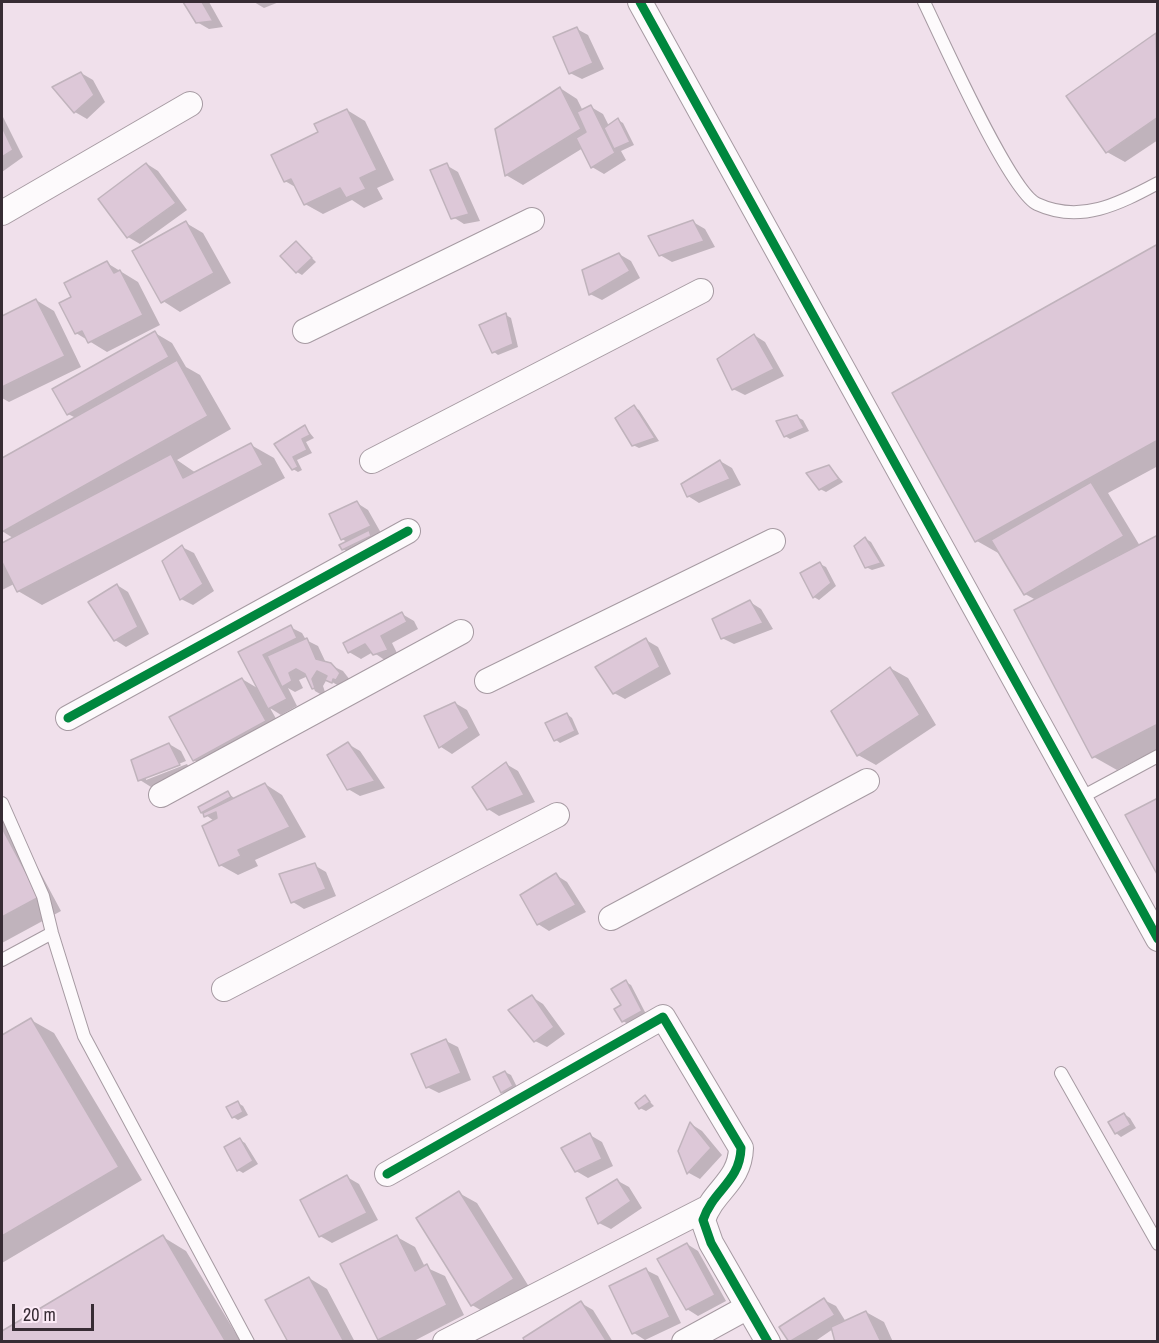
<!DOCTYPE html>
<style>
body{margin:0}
#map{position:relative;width:1159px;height:1343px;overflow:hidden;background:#f0e0eb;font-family:"Archivo Narrow",sans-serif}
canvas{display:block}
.frame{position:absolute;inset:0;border:3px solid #372c34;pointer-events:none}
.scale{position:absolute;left:12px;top:1304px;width:82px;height:27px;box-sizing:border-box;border:3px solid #372c34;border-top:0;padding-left:8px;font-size:18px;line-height:21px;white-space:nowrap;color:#372c34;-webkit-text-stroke:4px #fcebf7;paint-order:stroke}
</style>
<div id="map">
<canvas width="1159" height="1343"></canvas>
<div class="frame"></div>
<div class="scale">20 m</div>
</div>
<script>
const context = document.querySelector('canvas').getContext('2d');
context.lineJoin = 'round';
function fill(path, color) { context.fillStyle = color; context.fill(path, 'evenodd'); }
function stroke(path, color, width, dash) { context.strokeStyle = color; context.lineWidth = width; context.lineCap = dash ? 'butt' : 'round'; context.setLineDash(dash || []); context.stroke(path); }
fill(new Path2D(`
 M185 2H209L223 27 209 29 197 22Z
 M254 2H279L264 8Z
 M577 29 588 35 604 69 582 79 570 73Z
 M1156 35 1158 140 1125 162 1107 152 1068 96Z
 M81 73 93 80 105 102 87 119 75 112 55 88Z
 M560 88 577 99 583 111 591 107 603 114 609 126 618 120 623 123 634 145 621 151 626 160 604 174 592 167 583 148 523 185 506 175Z
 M347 110 365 121 394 180 377 188 383 199 364 208 352 200 323 214 305 204 297 188 285 181 320 132Z
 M2 115 23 157 2 172Z
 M147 164 158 171 187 210 140 244 128 237Z
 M446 165 458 172 480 221 464 224 453 217Z
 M693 222 705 229 715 247 672 262 660 255Z
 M186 223 203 233 231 283 180 312 163 301Z
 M296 243 316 262 302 275 297 272Z
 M1158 246V466L1108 493 1140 546 1158 537V749L1117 770 1094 757 1036 600 1025 594 1000 554 977 541Z
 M619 254 631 261 640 278 602 300 590 294Z
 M107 263 138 282 160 325 107 352 76 333 73 298Z
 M36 300 54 311 81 367 9 402 2 398V317Z
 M506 315 511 318 518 347 498 355 493 351Z
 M155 333 172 343 186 367 200 375 231 429 177 460 196 473 251 445 274 458 285 478 42 605 18 591 14 584 2 590V544L13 538 2 531V459L76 418 68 414Z
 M754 335 765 342 784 376 745 395 733 389Z
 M634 407 639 410 659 441 639 448 633 445Z
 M797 417 803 420 809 431 790 439 785 436Z
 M305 427 314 438 306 442 312 453 297 460 302 470 298 472 293 469 276 444Z
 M720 461 732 468 741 485 699 503 688 496Z
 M829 466 843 482 826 492 820 489Z
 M357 503 368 510 381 533 348 552 343 549 347 542 342 539Z
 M866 539 871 542 885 566 872 570 866 567Z
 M182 547 194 553 214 591 193 605 181 599Z
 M820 564 826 567 836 586 819 600 814 597Z
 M117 585 128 592 149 634 126 647 115 640Z
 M750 602 761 609 773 629 734 644 722 638Z
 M402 614 414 621 418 629 392 643 399 657 386 661 373 652 361 659 349 652Z
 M290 627 302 633 306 640 318 646 326 663 343 671 350 680 339 686 327 679 323 686 327 698 315 691 308 676 299 680 303 688 295 692 288 688 297 706 281 715 270 708 283 731 212 770 194 760 242 679 259 689 240 653Z
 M646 640 658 647 671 674 625 699 614 693Z
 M890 668 908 678 936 725 876 765 858 755Z
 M455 703 467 710 480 735 452 754 441 747 426 717Z
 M567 714 572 718 579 734 560 743 555 739Z
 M169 744 181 751 186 761 146 777V780L187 764 191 771 151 787 140 780Z
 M348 744 360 751 385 788 360 796 348 789Z
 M506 764 518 771 535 802 499 816 488 809Z
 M265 784 282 795 306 837 255 860 258 866 238 875 220 865 214 821 202 812 228 793 235 799Z
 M2 801 61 911 2 943Z
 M314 865 326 872 336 896 304 909 293 902Z
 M556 875 567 882 586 912 549 931 538 924Z
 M626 982 631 985 646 1014 628 1024 623 1021Z
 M532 997 543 1004 565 1034 547 1047 535 1041Z
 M31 1020 54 1033 142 1180 2 1263V1037Z
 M446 1041 458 1047 471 1080 439 1093 427 1087Z
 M505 1072 511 1075 518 1089 507 1095 502 1092Z
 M645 1097 654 1106 646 1111 640 1108Z
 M238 1103 243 1106 248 1115 238 1120 233 1117Z
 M1124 1114 1130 1118 1136 1128 1121 1137 1116 1133Z
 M691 1124 702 1131 722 1155 700 1179 689 1173 680 1151Z
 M590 1135 602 1142 613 1166 588 1178 576 1171Z
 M240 1140 245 1143 258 1164 243 1173 238 1170Z
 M347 1177 359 1184 378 1220 332 1243 320 1236 302 1200Z
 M618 1181 629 1187 642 1208 611 1229 599 1223Z
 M459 1193 477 1203 531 1290 489 1315 472 1305Z
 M163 1237 186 1251 241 1342H2V1332Z
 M397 1237 415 1247 425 1267 445 1276 464 1315 412 1342H384L379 1339Z
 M687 1244 698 1251 726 1301 698 1316 687 1309Z
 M646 1270 658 1276 681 1323 645 1340 634 1333 611 1287Z
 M309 1278 327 1289 355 1342H289Z
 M824 1300 836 1306 846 1322 866 1312 884 1322 893 1342H837L833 1329 814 1342H791L781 1327Z
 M581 1303 593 1310 613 1342H527Z`), '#0003');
const building = new Path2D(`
 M183 2H202L213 21 196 23Z
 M577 27 593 63 569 74 553 37Z
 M1156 33 1158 117 1106 153 1066 96Z
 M81 72 94 95 74 113 52 87Z
 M560 87 581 129 505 176 495 129Z
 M591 105 615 153 591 168 576 138 586 132 577 112Z
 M347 109 377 170 360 178 366 189 346 198 340 188 304 205 291 179 284 182 271 155 318 132 314 124Z
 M618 118 630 142 614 149 604 128Z
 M2 127 13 150 2 157Z
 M146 163 176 203 127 238 98 199Z
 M447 163 469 214 451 219 430 170Z
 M693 220 704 241 659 256 648 236Z
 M186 221 214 273 161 303 132 251Z
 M296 241 312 258 296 273 280 256Z
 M1158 244V440L975 542 892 393Z
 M619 253 630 271 589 295 582 270Z
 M107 261 114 273 120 270 143 315 88 343 82 331 75 334 59 303 71 297 64 283Z
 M36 299 65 356 2 387V316Z
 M506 313 513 344 492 353 479 325Z
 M155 331 169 357 67 415 52 389Z
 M754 334 774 369 732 390 717 359Z
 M177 360 208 416 2 532V458Z
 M634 405 655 438 632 446 615 418Z
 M797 415 804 428 784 437 776 421Z
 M305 425 310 435 302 439 307 450 293 457 298 467 292 470 274 444Z
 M251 443 263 465 17 592 2 562V543L171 454 183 478Z
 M720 460 730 479 687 497 681 484Z
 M829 465 839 479 819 490 806 473Z
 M1091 482 1124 536 1024 595 991 540Z
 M357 501 371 526 341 540 329 514Z
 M369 530 371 536 342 550 339 545Z
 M1158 535V724L1092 758 1014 610Z
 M865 537 881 563 865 568 854 546Z
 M182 545 203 584 180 600 162 561Z
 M820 562 831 583 813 598 800 573Z
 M117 584 138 627 114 641 88 602Z
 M750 600 763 623 721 639 712 619Z
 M402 612 407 622 381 636 388 650 373 655 365 644 348 653 343 643Z
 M291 625 297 638 263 655 287 699 268 709 238 652Z
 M307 638 316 659 331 663 340 673 336 680 333 679 332 683 325 680 327 676 317 671 312 679 315 688 312 689 305 674 296 669 289 673 292 681 282 687 267 656Z
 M646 638 660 667 613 694 595 667Z
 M890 667 920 715 857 756 831 711Z
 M242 678 266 721 193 761 169 717Z
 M455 702 469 728 439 748 424 716Z
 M567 713 575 731 554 741 545 723Z
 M348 742 375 781 347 790 327 755Z
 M169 743 180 765 138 781 131 760Z
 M506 762 524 795 487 810 472 787Z
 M265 783 290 827 238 850 241 856 219 866 202 826 217 818 216 812 204 817 203 813Z
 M228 791 231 797 201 813 198 807Z
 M1158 798V876L1125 815Z
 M2 828 39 897 2 917Z
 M315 863 326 889 291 903 279 874Z
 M556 873 576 905 537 925 520 895Z
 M626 980 642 1011 622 1022 614 1009 621 1005 611 989Z
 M532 995 554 1027 534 1042 508 1010Z
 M31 1018 119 1167 2 1236V1035Z
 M446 1039 461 1073 426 1088 411 1054Z
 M505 1071 513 1086 501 1093 493 1077Z
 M645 1095 650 1102 639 1109 635 1103Z
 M238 1101 243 1112 232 1118 226 1107Z
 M1124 1113 1131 1125 1115 1134 1108 1122Z
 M690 1122 711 1148 687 1174 678 1151Z
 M590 1133 602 1159 575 1172 561 1148Z
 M240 1138 253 1161 237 1171 224 1147Z
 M347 1175 367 1213 319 1237 300 1200Z
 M617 1179 631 1201 598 1224 586 1198Z
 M459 1191 514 1279 471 1306 416 1218Z
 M163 1235 226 1342H2V1331Z
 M397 1235 415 1271 427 1264 447 1305 378 1340 340 1264Z
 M687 1243 715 1295 686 1310 657 1259Z
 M646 1268 670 1317 632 1334 609 1286Z
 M309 1277 344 1342H288L265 1300Z
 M824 1298 835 1315 789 1342 779 1327Z
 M581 1301 607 1342H525L523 1338Z
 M866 1311 881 1342H835L831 1327Z`);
fill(building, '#ddc8d8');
stroke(building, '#c0b3bc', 1.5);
const lane = new Path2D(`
 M924 2C941 37 1010 192 1037 204 1080 224 1119 204 1158 183
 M1080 798 1158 756
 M2 803 43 896 52 933 84 1036 248 1342
 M2 960 52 933
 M1061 1073 1158 1244`);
const street = new Path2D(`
 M640 2 1158 939
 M2 213 190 104
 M305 331 532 220
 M372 461 701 291
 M487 681 773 541
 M68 718 408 531
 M161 795 461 632
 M611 918 867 781
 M224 989 557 815
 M387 1174 663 1017 741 1148C740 1182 713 1190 703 1220L711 1243 768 1342
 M445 1342 707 1208
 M684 1342 748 1307`);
stroke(lane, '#a69aa2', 14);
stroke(street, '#a69aa2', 26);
stroke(lane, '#fdfafc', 12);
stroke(street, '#fdfafc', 24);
stroke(new Path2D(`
 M640 2 1158 939
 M68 718 408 531
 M387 1174 663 1017 741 1148C740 1182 713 1190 703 1220L711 1243 768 1342`), '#00873e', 9);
</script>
